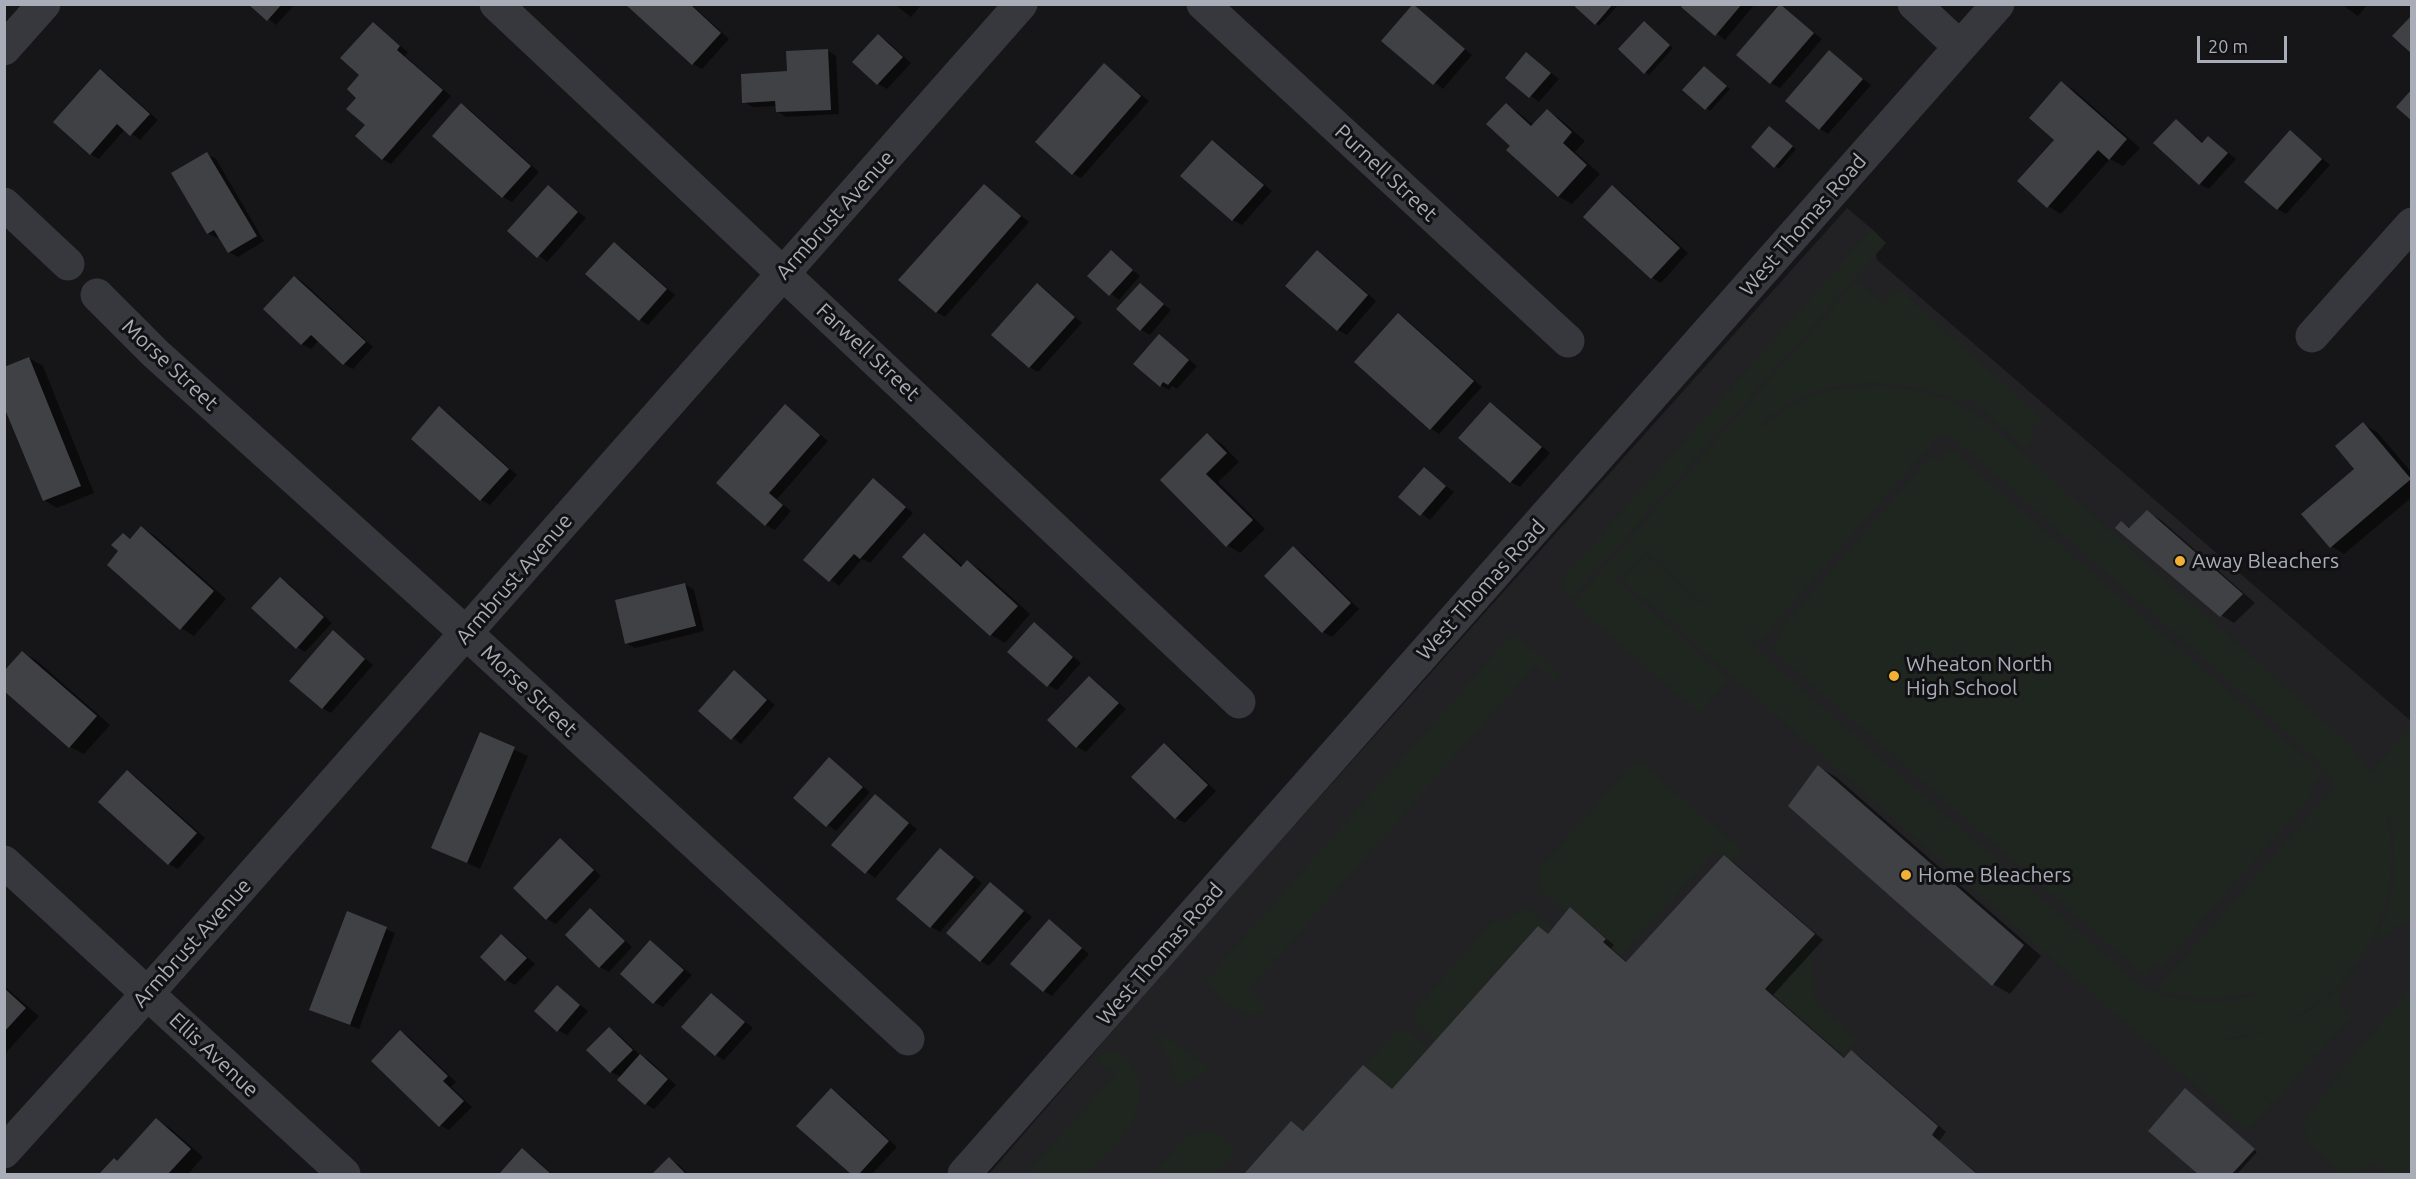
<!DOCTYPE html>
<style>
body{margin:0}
#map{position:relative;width:2416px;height:1179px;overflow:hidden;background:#161618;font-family:Ubuntu,sans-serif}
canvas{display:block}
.frame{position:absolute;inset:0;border:6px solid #a8adb8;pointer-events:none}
.scale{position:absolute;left:2197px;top:36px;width:90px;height:27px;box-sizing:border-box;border:3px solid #a8adb8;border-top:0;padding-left:8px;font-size:18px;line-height:21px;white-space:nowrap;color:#a8adb8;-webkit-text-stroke:4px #111113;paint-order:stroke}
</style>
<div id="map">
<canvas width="2416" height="1179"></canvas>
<div class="frame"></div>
<div class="scale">20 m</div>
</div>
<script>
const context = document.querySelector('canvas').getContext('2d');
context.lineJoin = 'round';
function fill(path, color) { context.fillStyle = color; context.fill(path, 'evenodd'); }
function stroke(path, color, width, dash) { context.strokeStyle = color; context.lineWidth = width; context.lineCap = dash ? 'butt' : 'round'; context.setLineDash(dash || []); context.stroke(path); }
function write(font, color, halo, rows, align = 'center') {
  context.font = font + ' Ubuntu,sans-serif'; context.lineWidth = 6; context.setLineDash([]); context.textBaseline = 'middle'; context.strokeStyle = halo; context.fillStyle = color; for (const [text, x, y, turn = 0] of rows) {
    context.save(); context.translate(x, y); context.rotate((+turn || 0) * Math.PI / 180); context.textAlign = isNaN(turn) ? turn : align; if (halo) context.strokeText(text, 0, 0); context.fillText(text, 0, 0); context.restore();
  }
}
fill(new Path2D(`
 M1847 208 1872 229 1877 260 2411 721V1174H989L1182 951Z`), '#222225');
fill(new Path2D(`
 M1872 229 1886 243 1570 600 1560 582Z
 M1857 281 1883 304 1897 288 2042 418 2031 430 2036 436 2025 448 1969 397 1960 402C1899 374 1804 373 1758 429 1771 421 1782 410 1796 403 1861 373 1932 383 1990 424L2346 741 2371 773 2411 727V923C2383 922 2355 974 2340 996L2339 1003 2350 1017 2273 1104 2242 1078 2272 1104 2248 1131 1623 580 1645 555 1703 605 1701 595V602L1647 552 1623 577 1615 573V579L1729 679 1699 713 1573 603ZM1940 434 1952 439 1971 453 2319 761 2335 786 2156 990 2194 998 2215 999 2264 991C2221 1008 2173 1005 2134 980L1772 663 1756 646 1748 632 1758 643ZM2386 810C2394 822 2394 843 2394 858 2397 955 2317 1030 2224 1040 2240 1034 2260 1035 2277 1027 2363 988 2408 903 2386 810Z
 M1950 448 2322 773 2310 786 2315 791 2161 968 2155 963 2144 975 1771 649 1782 637 1777 633 1932 455 1939 461Z
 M1511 636H1516L1556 670 1559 676 1556 681 1536 664 1249 990 1267 1008V1010C1242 1025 1224 998 1207 983L1208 978Z
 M1639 761 1742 850 1732 862 1716 850 1621 956 1603 942 1606 939 1571 907 1565 911 1539 890V870L1624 773 1633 763Z
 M1526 906 1552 928 1548 934 1537 926 1436 1040 1429 1035 1431 1031 1428 1033 1416 1023 1415 1010 1497 917 1504 922Z
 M1811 939 1814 995 1817 1003 1856 1040 1843 1055 1767 989Z
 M2411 988V1174H2382L2384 1172 2372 1162 2360 1173 2343 1174 2309 1144 2303 1123 2361 1046Z
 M1409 1031 1427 1049 1392 1089 1365 1065 1396 1032Z
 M1161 1033 1210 1068 1177 1088 1172 1065 1158 1039Z
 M1116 1051C1126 1057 1132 1063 1136 1075 1152 1116 1113 1147 1089 1174H1027L1115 1075 1096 1058 1107 1052Z
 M1213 1130 1233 1147 1234 1153 1215 1174H1154L1190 1133Z`), '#1e261f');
fill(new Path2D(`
 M250 4H295L276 25Z
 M627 4H691L729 39 702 69 693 64Z
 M894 4H922L911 17Z
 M1575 4H1619L1599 26Z
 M1686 4H1755L1725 40 1684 7Z
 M2341 4H2368L2358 16Z
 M1413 6 1472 55 1443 89 1384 40Z
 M1781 6 1822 39 1780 88 1771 83Z
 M373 24 408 52 405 56 451 96 391 164 382 159 358 97Z
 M1648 25 1673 48 1649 75 1620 49Z
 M878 36 887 41 911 63 887 89 878 84Z
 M827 50 836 56 839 114 786 117 777 111V106L753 107 744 102Z
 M1829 52 1871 85 1828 134 1820 129Z
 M1527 54 1559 79 1539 102 1507 77Z
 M1104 65 1149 101 1081 178 1072 173Z
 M1705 67 1730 89 1710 111 1706 108Z
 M101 71 109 76 158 120 140 140 125 129 99 159 90 154Z
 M2062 83 2075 91 2140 148 2123 166 2110 159 2061 214 2048 206Z
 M461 105 470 110 539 172 512 202 503 197Z
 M1506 105 1519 113 1533 125 1547 111 1560 119 1585 141 1575 152 1600 174 1572 204 1558 196 1512 146Z
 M2176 120 2204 143 2209 138 2236 159 2209 189 2200 184 2155 143Z
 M1773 130 1796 149 1779 169 1775 166Z
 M2290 132 2330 165 2286 214 2277 209Z
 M1212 142 1221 147 1272 191 1242 225 1233 220 1182 176Z
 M207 154 216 159 264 241 238 257 229 252 220 236 217 238 208 233Z
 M984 186 1029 222 945 317 936 312Z
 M548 187 586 218 547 262 509 231Z
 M1612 187 1621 192 1688 253 1661 283 1652 278Z
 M614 244 623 249 675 295 648 325 640 320Z
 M1111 252 1140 276 1119 300 1089 276Z
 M1317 252 1326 257 1376 301 1347 335 1338 330 1287 286Z
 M295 277 303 282 373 347 353 369 344 364 319 340 311 349 302 344 265 309Z
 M1038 285 1046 290 1082 323 1038 372 1029 367Z
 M1140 285 1171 310 1150 335 1141 330Z
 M1398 315 1407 320 1482 387 1439 434 1431 429Z
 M1159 336 1197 366 1177 389 1172 386 1169 390 1160 385Z
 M29 358 43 366 94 493 57 508 44 500Z
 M1490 404 1499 409 1550 453 1520 487 1511 482Z
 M786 406 828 441 777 499 791 511 775 530 766 525 718 483Z
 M440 408 448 413 517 475 490 505 481 500 413 439Z
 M2363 424 2377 432 2412 473V497L2344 554 2331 546 2356 469Z
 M1207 435 1221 443 1239 462 1218 482 1265 529 1240 553 1227 545 1162 480Z
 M1424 469 1454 492 1430 520 1400 497Z
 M873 480 913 513 870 563 862 559 839 586 805 559Z
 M2147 512 2161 520 2255 603 2234 623 2221 615 2122 523 2131 528Z
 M142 528 155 536 226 599 194 636 181 628 121 551 123 535 131 539Z
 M924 535 937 543 964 567 968 562 981 570 1030 614 1005 643 991 635 904 557Z
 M1293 548 1302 553 1359 609 1332 637 1323 632Z
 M280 579 289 584 332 623 305 652 297 647Z
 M685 584 694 590 704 631 635 648 626 643Z
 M1034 624 1081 663 1057 690 1048 685Z
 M333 632 373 665 331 713 322 708Z
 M23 653 36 660 110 725 84 754 70 747 4 689Z
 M734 672 775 705 741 744 700 711Z
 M1090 677 1098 683 1126 709 1086 752 1077 747Z
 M481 734 528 756 480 869 433 847Z
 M1164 745 1173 750 1216 791 1185 823 1176 818 1133 777Z
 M830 759 870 792 836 831 795 798Z
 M1819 767 1836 777 2041 956 2010 994 1993 984Z
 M127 772 136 777 205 838 178 869 169 864Z
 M875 796 917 829 875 878 833 845Z
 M560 840 569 845 601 876 556 924 547 919 515 888Z
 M940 850 982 883 940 932 931 927Z
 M1724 857 1733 862 1823 940 1773 995 1846 1059 1851 1052 1860 1057 1946 1132 1939 1141 1978 1174H1246L1291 1123 1304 1131 1363 1067 1393 1090 1549 935 1571 909 1614 945 1611 948 1628 963Z
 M990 884 1032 917 989 966 981 961Z
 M591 910 599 915 632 947 609 972 600 967Z
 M348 913 395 933 359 1029 320 1014Z
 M1050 921 1089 954 1052 996 1044 991Z
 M501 936 510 941 535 964 515 985 506 980Z
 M651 942 692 975 663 1007 654 1002Z
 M4 986 39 1016 4 1055Z
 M557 987 588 1011 567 1035 558 1030Z
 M712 995 753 1028 724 1060 716 1055Z
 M609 1029 618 1034 641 1056 649 1060 676 1085 654 1109 646 1104 621 1077 611 1072 589 1050Z
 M401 1032 409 1037 456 1082 451 1087 472 1107 449 1130 440 1125Z
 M831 1090 840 1095 897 1147 872 1174H853L799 1126Z
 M2189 1092 2257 1152 2237 1174H2200L2150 1131Z
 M156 1120 170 1128 203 1157 188 1174H101L114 1160 118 1163Z
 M522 1150 531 1155 552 1174H502Z
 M669 1159 678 1164 688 1174H654Z`), '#0007');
fill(new Path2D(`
 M248 4H282L267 21Z
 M625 4H690L721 33 692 65Z
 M1413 4 1465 49 1433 85 1381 41Z
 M1572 4H1613L1595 25Z
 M1684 4H1742L1715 36 1681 7Z
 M1780 4 1814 33 1770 84 1736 55Z
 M2412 15V54L2392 36Z
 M1644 21 1670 45 1644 74 1618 49Z
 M373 22 400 46 397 50 443 90 382 160 355 136 365 125 346 109 356 98 347 89 359 75 340 58Z
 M878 34 903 57 877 85 852 62Z
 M828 49 831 110 776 112 775 101 742 103 741 74 787 71 786 51Z
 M1829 50 1863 79 1819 130 1785 101Z
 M1526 52 1551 73 1529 98 1505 78Z
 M1104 63 1141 96 1072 175 1035 142Z
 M1704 66 1727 86 1705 110 1682 90Z
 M100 69 150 114 130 136 117 124 90 155 53 122Z
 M2061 81 2127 139 2109 160 2098 150 2047 208 2017 181 2054 140 2029 118Z
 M2412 89V121L2396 107Z
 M461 103 531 166 502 198 432 136Z
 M1506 103 1531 126 1547 109 1572 132 1563 143 1587 165 1558 197 1506 150 1510 146 1486 124Z
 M2176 119 2202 143 2208 136 2228 153 2199 185 2153 143Z
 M1769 126 1793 146 1774 168 1751 147Z
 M2290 130 2322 159 2277 210 2244 182Z
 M1212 140 1264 185 1232 221 1180 176Z
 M207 152 257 236 228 253 214 230 207 234 171 173Z
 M984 184 1021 216 936 313 898 280Z
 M548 185 578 212 537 258 507 231Z
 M1612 185 1680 248 1651 279 1583 217Z
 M614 242 667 289 639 321 585 274Z
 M1111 250 1133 270 1109 296 1087 276Z
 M1317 250 1368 295 1337 331 1285 286Z
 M294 276 366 342 343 365 311 335 301 345 263 309Z
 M1037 283 1075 317 1029 368 991 335Z
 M1140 283 1164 304 1140 331 1116 309Z
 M1398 313 1474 381 1430 430 1354 362Z
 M1159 334 1189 360 1168 385 1163 382 1160 387 1133 364Z
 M29 357 81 486 43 501 4 407V367Z
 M1490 402 1542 447 1510 483 1458 438Z
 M785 404 820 435 769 493 783 505 765 526 716 483Z
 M439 406 509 469 480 501 411 439Z
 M2363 422 2411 479 2330 548 2301 514 2354 469 2335 446Z
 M1207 433 1227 453 1206 474 1253 520 1226 547 1160 480Z
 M1424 467 1446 486 1420 516 1398 497Z
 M873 478 906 507 860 559 854 554 829 582 803 560Z
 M2147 510 2243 594 2220 617 2115 528 2121 521 2129 528Z
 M141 526 214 591 180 630 107 565 118 551 111 545 123 533 130 539Z
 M924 533 961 567 967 560 1018 606 990 636 902 557Z
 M1293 546 1351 603 1322 633 1264 576Z
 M280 577 324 617 296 649 251 608Z
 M685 583 696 626 625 644 615 600Z
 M1034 622 1073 657 1047 687 1007 652Z
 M333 630 365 659 322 709 289 681Z
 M22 651 97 716 69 748 4 691V671Z
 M734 670 767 700 731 740 698 711Z
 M1089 676 1119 703 1076 748 1047 720Z
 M480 732 515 747 467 863 431 848Z
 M1164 743 1208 785 1175 819 1131 777Z
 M829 757 863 787 826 827 793 798Z
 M1818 765 2024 945 1992 986 1788 806Z
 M127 770 197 833 168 865 98 802Z
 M875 794 909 823 865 874 831 845Z
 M560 838 594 870 546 920 513 888Z
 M940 848 974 877 930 928 896 899Z
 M1724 855 1815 934 1765 989 1844 1058 1851 1050 1938 1126 1932 1135 1977 1174H1244L1291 1121 1303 1131 1363 1065 1392 1089 1538 926 1548 934 1570 907 1606 939 1603 942 1626 962Z
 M990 882 1024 911 980 962 946 933Z
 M590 908 625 941 599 968 565 935Z
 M347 911 387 927 350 1025 309 1010Z
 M1049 919 1082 948 1043 992 1010 964Z
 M501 934 527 958 505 981 480 957Z
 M650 940 684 970 653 1004 620 974Z
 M557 985 580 1005 557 1032 534 1011Z
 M4 988 26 1008 4 1032Z
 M711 993 745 1022 715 1056 681 1027Z
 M609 1027 633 1050 610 1073 586 1050Z
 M400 1030 448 1076 443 1081 464 1101 439 1127 371 1061Z
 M640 1054 668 1079 645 1105 617 1080Z
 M831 1088 889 1141 859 1174H851L796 1126Z
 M2185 1088 2255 1149 2232 1174H2198L2148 1131Z
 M156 1118 191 1149 168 1174H99L114 1158 117 1161Z
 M522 1148 551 1174H499Z
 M669 1157 686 1174H652Z`), '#404145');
stroke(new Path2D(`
 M496 4 1239 702
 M1203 4 1568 341
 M1914 4 1960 47
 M4 49 44 4
 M4 204 68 264
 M97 295 156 354 466 633 908 1039
 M2312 336 2412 224
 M4 862 344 1174
 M4 1152 147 994 1021 4
 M964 1174 1998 4`), '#37383d', 33);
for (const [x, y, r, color] of [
 [2180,561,6,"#f2b134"],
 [1894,676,6,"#f2b134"],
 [1906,875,6,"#f2b134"]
]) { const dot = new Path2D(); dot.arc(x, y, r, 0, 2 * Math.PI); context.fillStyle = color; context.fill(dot); stroke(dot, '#111113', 2); }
write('21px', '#a8adb8', '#111113', [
 ["Purnell Street",1386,173,43],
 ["Armbrust Avenue",835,215,-48],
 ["West Thomas Road",1803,225,-49],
 ["Farwell Street",868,352,43],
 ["Morse Street",170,365,43],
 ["Armbrust Avenue",514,579,-49],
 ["West Thomas Road",1481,590,-48],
 ["Morse Street",529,691,43],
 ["Armbrust Avenue",192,943,-48],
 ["West Thomas Road",1160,954,-49],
 ["Ellis Avenue",214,1055,43]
]);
write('21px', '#a8adb8', '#111113', [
 ["Away Bleachers",2192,561],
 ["Wheaton North",1906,664],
 ["High School",1906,688],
 ["Home Bleachers",1918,875]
], 'left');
</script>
